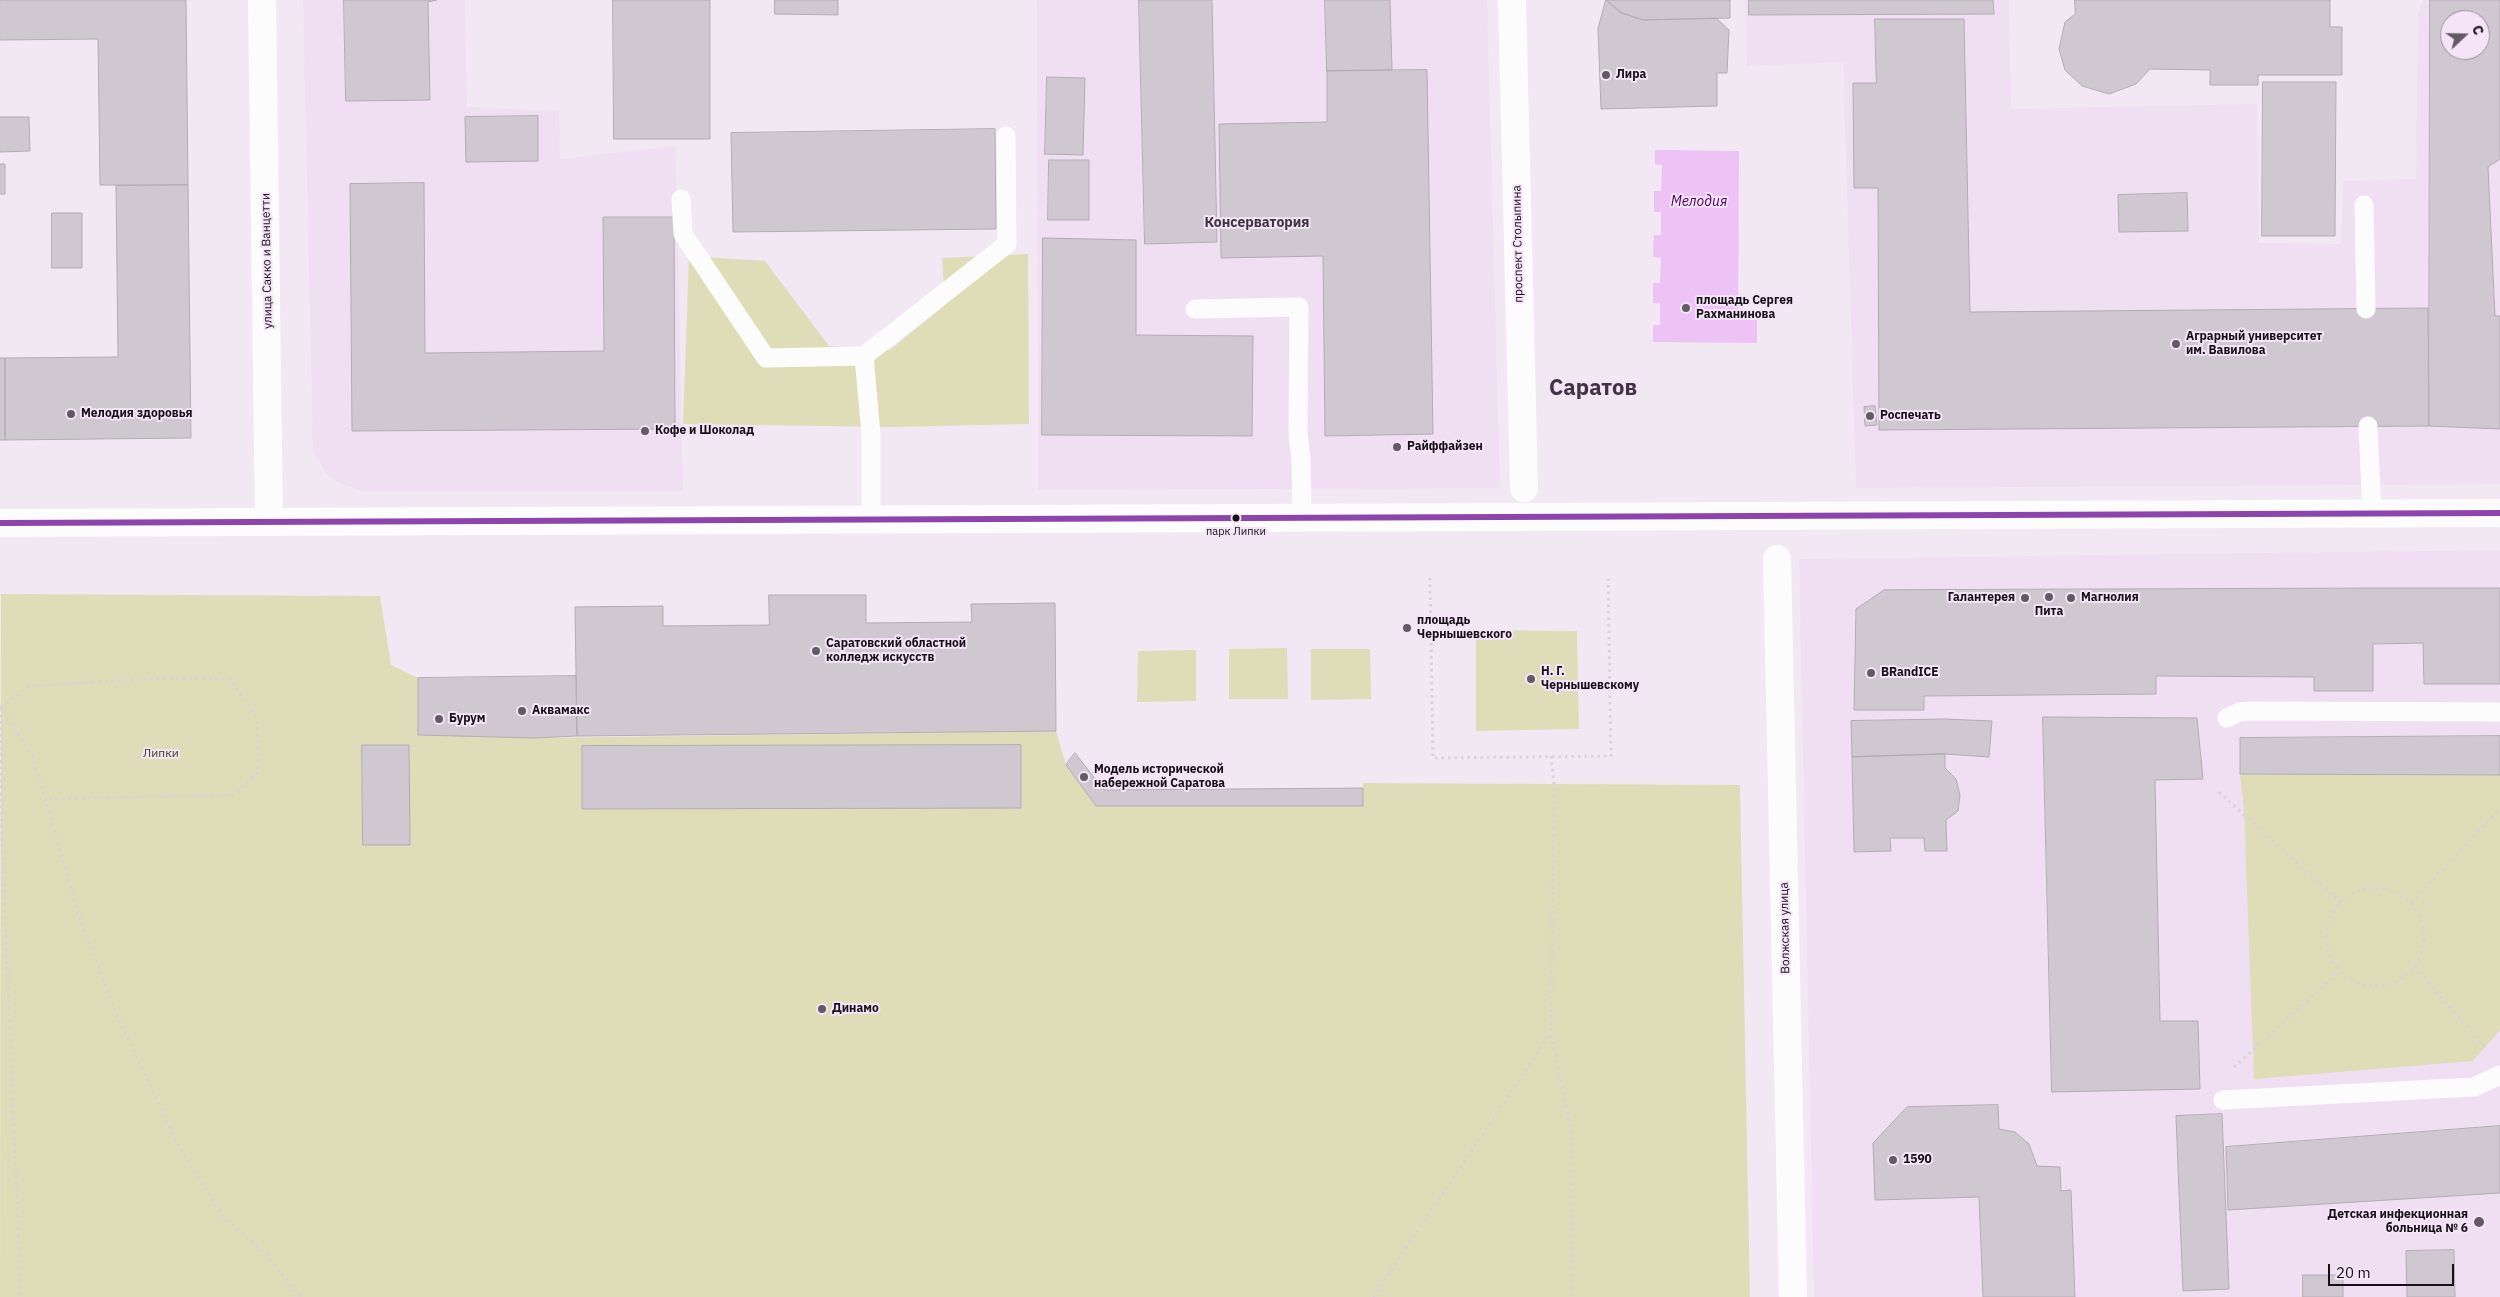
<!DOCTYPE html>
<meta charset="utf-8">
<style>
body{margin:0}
#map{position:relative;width:2500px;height:1297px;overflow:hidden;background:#f2e8f3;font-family:"IBM Plex Sans",sans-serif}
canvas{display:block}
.north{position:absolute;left:2440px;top:10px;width:50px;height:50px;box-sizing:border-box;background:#f5e3f8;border:1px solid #9b8e9e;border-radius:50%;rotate:69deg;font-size:14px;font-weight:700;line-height:20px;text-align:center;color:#150f16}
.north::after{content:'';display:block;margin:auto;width:18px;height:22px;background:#625b63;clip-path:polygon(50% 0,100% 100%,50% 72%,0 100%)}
.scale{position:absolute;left:2328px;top:1264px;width:126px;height:22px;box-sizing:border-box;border:2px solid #150f16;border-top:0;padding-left:6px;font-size:15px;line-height:18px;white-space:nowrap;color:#150f16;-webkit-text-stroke:4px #f5e3f8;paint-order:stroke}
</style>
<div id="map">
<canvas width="2500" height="1297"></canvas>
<div class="north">С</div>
<div class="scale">20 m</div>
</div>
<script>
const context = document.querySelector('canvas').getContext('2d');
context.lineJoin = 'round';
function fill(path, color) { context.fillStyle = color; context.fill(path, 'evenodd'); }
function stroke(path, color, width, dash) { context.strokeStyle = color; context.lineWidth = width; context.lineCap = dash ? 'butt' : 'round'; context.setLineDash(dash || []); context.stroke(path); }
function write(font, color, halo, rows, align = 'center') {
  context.font = font + ' "IBM Plex Sans",sans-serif'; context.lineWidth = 4; context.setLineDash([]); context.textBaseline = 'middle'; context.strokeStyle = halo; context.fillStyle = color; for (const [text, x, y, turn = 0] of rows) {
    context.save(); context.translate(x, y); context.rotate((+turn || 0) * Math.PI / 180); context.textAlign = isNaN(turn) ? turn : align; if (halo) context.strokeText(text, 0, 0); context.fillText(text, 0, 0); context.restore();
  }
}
fill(new Path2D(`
 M303 0H465L467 107 559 111 560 159 676 146 683 491H361L337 482 326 473 313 452Z
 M1037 0H1487L1500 488 1038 490Z
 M1745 0H2009L2011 109 2257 104 2259 243 2341 244 2343 181 2416 179 2418 13 2423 0H2500V484L1856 488 1843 62 1747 66ZM2450 20H2480V50H2450Z
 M2500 550V1297H1814L1799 559Z`), '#f0dff2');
fill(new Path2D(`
 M1028 254 1029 424 892 427 683 424 689 256 765 261 829 346 890 350 945 305 942 258Z
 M1 594 380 596 391 665 418 678 419 735 534 738 1056 731 1066 765 1096 806H1362L1363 783 1740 785 1750 1297H0Z
 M1476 630 1577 631 1579 729 1476 731Z
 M1287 648 1288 699H1229V649Z
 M1311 649H1370L1371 699 1311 700Z
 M1196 650V701L1137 702 1138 651Z
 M2240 774 2500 775V1030L2473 1061 2254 1079 2244 810Z`), '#dfddb8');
fill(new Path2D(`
 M1655 150 1739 151 1738 315H1757V343L1653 342V325H1660V303H1653V283H1660L1661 258 1653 257 1654 235H1661V212H1654V191H1661L1662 165 1655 164Z`), '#edc2f5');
const building = new Path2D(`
 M0 0H186L188 185H100L98 39 0 40Z
 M344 0H437L428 2 430 100 346 101Z
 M613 0H710V139H614Z
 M775 0H838V15L775 14Z
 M1139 0H1212L1217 242 1145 244Z
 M1325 0H1390L1392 70 1327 71Z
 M1606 0H1730V18L1643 20 1622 13Z
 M1606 0 1622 13 1643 20 1716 18 1729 30 1727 73H1717V106L1601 109 1598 29Z
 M1749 0H1993L1994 14 1749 15Z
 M2075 0H2330V27H2342V75H2258V85H2210V70L2150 69 2136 84 2109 94 2082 86 2065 70 2059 49 2065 22 2075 14Z
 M2430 0H2500V159L2488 167 2495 316H2500V429L2429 426ZM2450 20H2480V50H2450Z
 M1875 19H1964L1970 312 2428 308 2429 426 1879 430 1878 188H1854L1853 83H1876Z
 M1427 70 1433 434 1325 436 1323 256 1221 258 1219 124 1327 122V71Z
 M1047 77 1085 78 1083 155 1045 154Z
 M2263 82H2336L2335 236H2262Z
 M538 116V161L466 162 465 117Z
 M0 117H29L30 151 0 152Z
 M995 129 996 229 733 232 731 133Z
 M1049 160H1089V220H1048Z
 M0 164H5V194H0Z
 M424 183 425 353 604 351 603 217H674L675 429 352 431 350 184Z
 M188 185 191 438 5 440V358L118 357 116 186Z
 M2187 193 2188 231 2119 232 2118 195Z
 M52 213H82V268H52Z
 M1043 238 1136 240V335L1253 336 1252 436 1042 435Z
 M0 358H5V440H0Z
 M1875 406 1877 425 1865 426 1864 407Z
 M2375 588H2500V684H2424L2423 643 2373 644V691H2314V677L2156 676V694L1924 696V710H1854L1856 609 1884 590Z
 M769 595H866V623L972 622 971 604 1055 603 1056 731 577 736 575 607 663 606V626L769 625Z
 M576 676 577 736 534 738 418 735V678Z
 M2043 717 2197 718 2203 779 2155 780 2160 1021H2198L2200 1089 2052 1092Z
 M1945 719 1992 721 1989 757 1945 754 1852 757 1851 721Z
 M2500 736V775L2240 774V738Z
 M362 745H409L410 845H363Z
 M1021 745V808L582 809V746Z
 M1075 753 1104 790 1363 788V806H1096L1066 765Z
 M1945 754V768L1956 779 1960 795 1958 811 1946 820 1947 851H1925L1924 838H1890L1891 851 1854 852 1852 757Z
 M1998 1105 1999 1129 2015 1132 2029 1144 2037 1166 2060 1167 2061 1191 2071 1190 2075 1297H1983L1979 1197 1875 1200 1873 1143 1907 1107Z
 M2222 1114 2229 1289 2183 1291 2176 1116Z
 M2500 1126V1193L2228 1210 2226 1147Z
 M2454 1250 2455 1297H2407L2406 1251Z
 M2303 1275H2343V1297H2303Z`);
fill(building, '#cfc8d0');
stroke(building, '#b3acb4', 1);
stroke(new Path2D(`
 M1430 578 1433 758 1611 756 1608 576
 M0 706 33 757 78 913 116 1013 177 1143 223 1217 266 1254 300 1297
 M1 707 31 686 166 678 230 679 257 718 258 772 233 795 45 799
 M1 708V816L21 1297
 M1551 756 1554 784 1551 1034 1571 1128 1573 1297
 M2219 792 2341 903
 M2326 937a49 49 0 1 1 98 0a49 49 0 1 1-98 0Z
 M2411 903 2500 808
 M2415 967 2485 1048
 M2234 1067 2339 972
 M1373 1297 1550 1034`), '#d7d4d8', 3, [2.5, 4]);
stroke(new Path2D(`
 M681 199 683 234 766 358 864 356 1007 244 1006 136
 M2364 205 2366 309
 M1195 309 1299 307 1298 434 1301 459 1302 518
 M864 356 871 434V520
 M2368 426 2372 513
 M2227 718 2239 712 2251 711 2500 712
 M2223 1100 2474 1087 2500 1075`), '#fdfcfd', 19);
stroke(new Path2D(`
 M1512 0 1524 488
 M1777 559 1793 1297`), '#fdfcfd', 28);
stroke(new Path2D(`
 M262 0 269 522`), '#fdfcfd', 28);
stroke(new Path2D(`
 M0 523 2500 513`), '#fdfcfd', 28);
stroke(new Path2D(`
 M0 523 2500 513`), '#8e44ad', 6);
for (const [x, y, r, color] of [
 [1606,75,5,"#625b63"],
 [1686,308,5,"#625b63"],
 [2176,344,5,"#625b63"],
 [71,414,5,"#625b63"],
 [1870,416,5,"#625b63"],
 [645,431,5,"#625b63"],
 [1397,447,5,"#625b63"],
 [1236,518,4.5,"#150f16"],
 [2049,597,5,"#625b63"],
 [2025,598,5,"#625b63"],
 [2071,598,5,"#625b63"],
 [1407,628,5,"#625b63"],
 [816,651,5,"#625b63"],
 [1871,673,5,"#625b63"],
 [1531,679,5,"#625b63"],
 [522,711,5,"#625b63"],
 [439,719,5,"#625b63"],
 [1084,777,5,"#625b63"],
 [822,1009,5,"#625b63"],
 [1893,1160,5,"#625b63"],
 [2479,1222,6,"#625b63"]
]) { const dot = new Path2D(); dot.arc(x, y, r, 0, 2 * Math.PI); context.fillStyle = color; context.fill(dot); stroke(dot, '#f5e3f8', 2); }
write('11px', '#150f16', '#f5e3f8', [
 ["парк Липки",1236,532]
]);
write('bold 12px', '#150f16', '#f5e3f8', [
 ["Лира",1616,75],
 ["площадь Сергея",1696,301],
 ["Рахманинова",1696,315],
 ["Аграрный университет",2186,337],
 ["им. Вавилова",2186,351],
 ["Мелодия здоровья",81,414],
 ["Роспечать",1880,416],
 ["Кофе и Шоколад",655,431],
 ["Райффайзен",1407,447],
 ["Галантерея",2015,598,"right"],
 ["Магнолия",2081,598],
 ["Пита",2049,612,"center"],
 ["площадь",1417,621],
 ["Чернышевского",1417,635],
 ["Саратовский областной",826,644],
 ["колледж искусств",826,658],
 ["Н. Г.",1541,672],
 ["Чернышевскому",1541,686],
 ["BRandICE",1881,673],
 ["Аквамакс",532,711],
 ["Бурум",449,719],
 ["Модель исторической",1094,770],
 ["набережной Саратова",1094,784],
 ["Динамо",832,1009],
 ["1590",1903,1160],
 ["Детская инфекционная",2468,1215,"right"],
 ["больница № 6",2468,1229,"right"]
], 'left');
write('12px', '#150f16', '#f5e3f8', [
 ["проспект Столыпина",1518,244,-91],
 ["улица Сакко и Ванцетти",267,261,-91],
 ["Волжская улица",1785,928,-91]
]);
write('12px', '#3c3d17', '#f5e3f8', [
 ["Липки",161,754]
]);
write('italic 14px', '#4a0057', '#f5e3f8', [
 ["Мелодия",1699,202]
]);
write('bold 14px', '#413344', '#f5e3f8', [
 ["Консерватория",1257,223]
]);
write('bold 22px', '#413344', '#f5e3f8', [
 ["Саратов",1593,389]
]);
</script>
